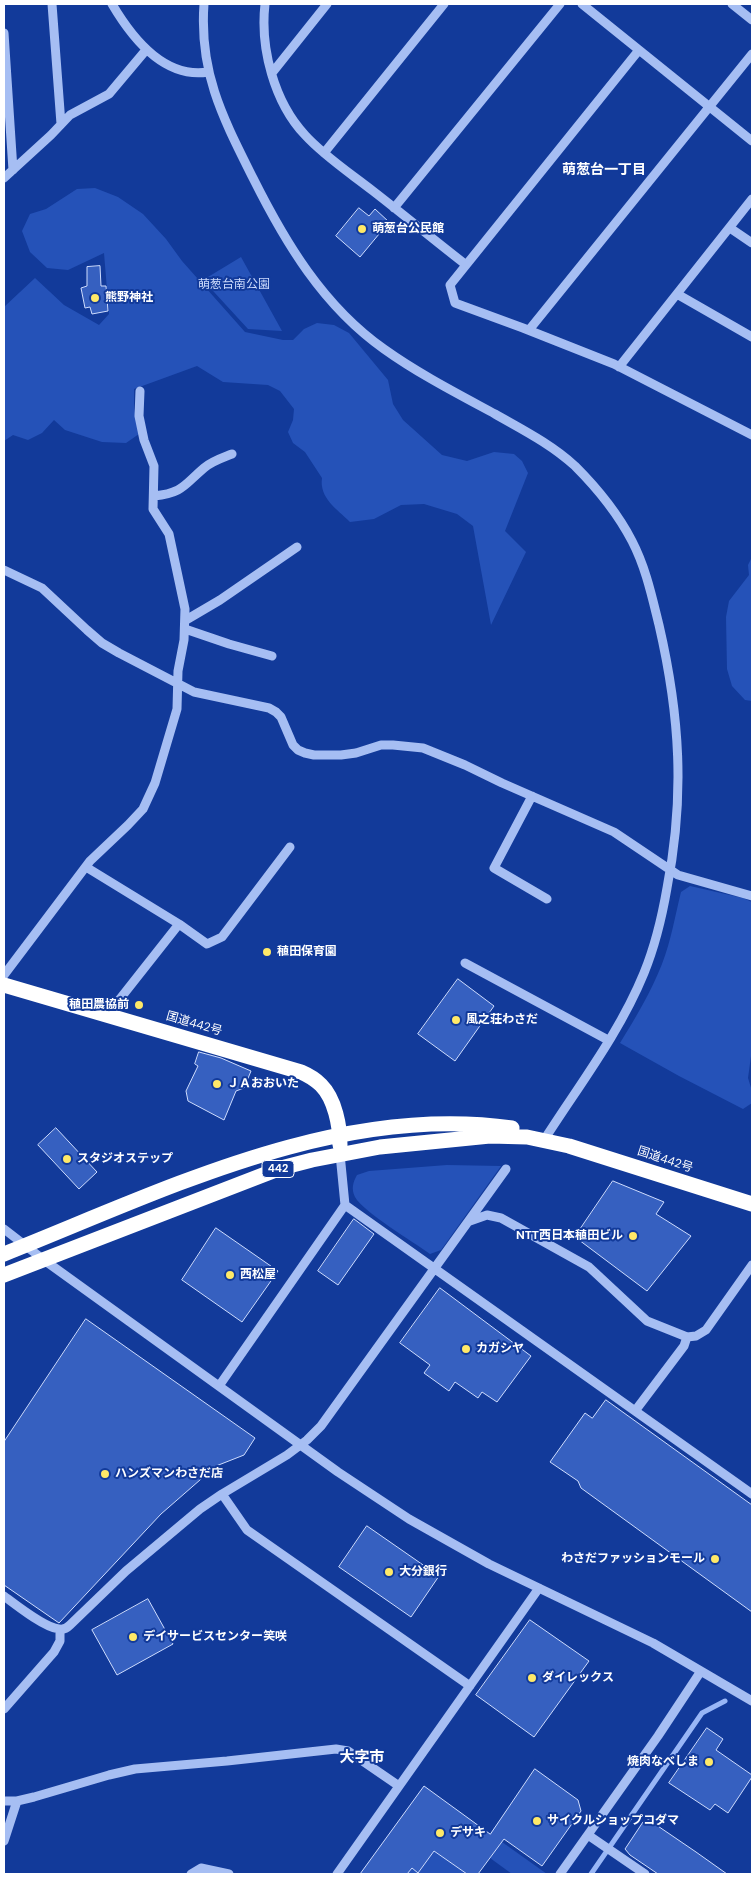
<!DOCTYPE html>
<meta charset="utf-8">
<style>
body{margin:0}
#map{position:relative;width:756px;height:1878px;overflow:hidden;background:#123a9a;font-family:"DM Sans",sans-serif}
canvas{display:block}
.frame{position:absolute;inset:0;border:5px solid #fff;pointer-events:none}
</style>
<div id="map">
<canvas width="756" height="1878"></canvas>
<div class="frame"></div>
</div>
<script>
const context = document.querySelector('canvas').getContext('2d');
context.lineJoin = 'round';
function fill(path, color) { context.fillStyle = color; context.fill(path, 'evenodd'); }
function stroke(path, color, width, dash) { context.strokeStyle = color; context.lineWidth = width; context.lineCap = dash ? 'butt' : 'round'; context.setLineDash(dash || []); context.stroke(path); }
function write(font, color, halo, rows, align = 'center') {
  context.font = font + ' "DM Sans","Noto Sans JP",sans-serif'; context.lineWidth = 4; context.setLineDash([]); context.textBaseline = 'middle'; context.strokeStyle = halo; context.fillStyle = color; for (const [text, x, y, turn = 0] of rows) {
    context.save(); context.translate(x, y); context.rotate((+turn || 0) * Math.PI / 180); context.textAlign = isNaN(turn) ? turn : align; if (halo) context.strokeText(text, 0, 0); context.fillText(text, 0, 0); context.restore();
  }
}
fill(new Path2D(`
 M95 188 118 197 143 214 166 239 182 261 245 332 283 340H293L304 329 317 323 334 325 349 333 388 380 393 404 403 420 442 455 467 461 494 452 514 454 522 461 528 473 505 531 526 552 491 625 473 526 457 514 424 504 401 505 374 519 350 522C337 509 319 498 322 478L305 452 293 443 288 432 293 420 294 409 280 391 268 385 223 382 197 366 134 389V408L139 434 126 443 102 442 65 430 54 420 42 433 28 440 13 435 4 441V307L35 278 64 305 99 325 109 314 104 253 68 270 47 268 30 252 22 231 30 214 46 209 77 189Z
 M241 257 282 331 248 329 203 280Z
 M752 557V701L745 700 732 686 727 669 726 617 729 601 749 575 748 565Z
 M690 886 743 898 752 902V1049L748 1078 752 1091V1103L743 1109 679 1076 620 1043C636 1017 651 992 662 964 671 941 675 916 681 892Z
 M447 1165 501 1166 441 1250 430 1254C414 1242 363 1212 355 1197 351 1189 353 1182 357 1175L369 1171Z
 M502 1842 547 1874H512L490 1858Z
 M434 1851 467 1874H407L412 1868 418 1873Z`), '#2552b8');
stroke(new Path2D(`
 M591 1874 702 1713 725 1701`), '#98b6f6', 5);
const building = new Path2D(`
 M359 208 369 216 375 209 389 222 360 257 336 236Z
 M100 266 101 286H106L108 311 92 314 90 307 85 308 81 288 87 286V267Z
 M458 979 494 1006 455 1061 418 1034Z
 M199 1052 221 1058 251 1071 244 1088 236 1091 224 1120 188 1101 186 1091 198 1066 195 1064Z
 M56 1128 97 1172 79 1189 38 1145Z
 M613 1181 664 1202 656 1214 691 1236 647 1291 575 1237Z
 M354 1219 374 1234 338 1285 318 1271Z
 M216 1228 278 1271 242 1322 182 1280Z
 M440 1288 531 1356 497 1402 482 1392 478 1398 455 1382 449 1391 424 1373 430 1365 400 1343Z
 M86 1319 255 1438 244 1455 216 1466 161 1514 59 1623 4 1585V1442Z
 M606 1400 752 1505V1612L581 1488 578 1481 550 1462 585 1413 592 1418Z
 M367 1526 439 1576 411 1617 339 1567Z
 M148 1599 173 1644 117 1675 92 1630Z
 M530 1620 589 1661 534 1737 476 1695Z
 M707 1728 723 1739 716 1750 752 1775V1777L728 1813 715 1804 710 1810 669 1783Z
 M535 1769 578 1800 581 1811 542 1866 504 1839 478 1874H467L434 1851 418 1873 412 1868 407 1874H360L424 1786 490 1834Z
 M649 1820 696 1852 727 1874H658L630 1855 625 1849 643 1822Z`);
fill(building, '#3660c0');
stroke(building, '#cedcfd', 1);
stroke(new Path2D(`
 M52 4 61 124
 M112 4C132 38 164 79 208 72
 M204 4C199 73 223 118 253 178 285 242 323 306 384 349 419 374 458 394 495 414 523 430 551 444 575 466 597 488 618 514 632 541 646 568 652 597 659 625 680 716 685 796 667 888 662 917 655 946 644 973 620 1032 580 1084 546 1137
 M265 4C260 48 274 102 305 135 324 156 350 173 373 191 404 215 434 240 465 264
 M582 4 752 141
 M732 4 752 20
 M4 33 13 170
 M639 50 450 285 455 303 523 328 614 364 752 435
 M272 73 327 4
 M324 153 444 4
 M4 178 51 135 70 115 109 94 146 50
 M394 208 560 4
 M730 228 752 243
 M677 294 752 337
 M529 330 752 54
 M619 367 752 199
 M154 496C183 493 184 485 204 468 212 461 222 458 232 454
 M4 570 42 588 87 630 102 643 119 653 194 692 269 708 276 712 281 717 293 745 298 750 305 753 314 755H341L356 753 381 745H393L423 748 465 765 502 783 614 832 678 875 752 896
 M186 620 220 600 297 547
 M185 629 229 644 272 656
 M532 796 494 868 547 899
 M86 867 179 924 207 944 222 937 290 847
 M465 963 608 1040
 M4 975 90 861 128 825 143 809 155 783 177 709 178 671 184 640 185 609 169 534 153 509 154 466 144 440 139 416 140 391
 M108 1014 179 924
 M345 1205 752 1494
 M470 1221 487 1215 501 1218 589 1267 647 1321 687 1337 696 1336 706 1330 752 1265
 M4 1229 44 1260 338 1472 409 1519 489 1564 653 1643 752 1701
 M219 1386 345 1205 340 1154
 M635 1411 684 1346 687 1337
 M222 1494 247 1530 470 1686
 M4 1596C16 1605 45 1628 59 1629 64 1630 67 1628 70 1625L126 1571 200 1509 222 1494 287 1455 307 1440 321 1426 506 1169
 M4 1709 54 1652 60 1641V1630
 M4 1801H17L34 1797 109 1775 135 1769 227 1761 336 1749 348 1751 399 1786
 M588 1835 645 1874
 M4 1841 17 1801
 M191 1874 201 1868 229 1874
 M337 1874 539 1588
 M560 1874 658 1736 701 1671`), '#a6bef3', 9);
stroke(new Path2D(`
 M4 985 301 1072C308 1075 315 1079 321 1085 335 1099 340 1126 340 1145
 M4 1254C163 1191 336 1103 512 1128
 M4 1275 281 1168 312 1160 380 1147 490 1136 527 1137 569 1146 752 1204`), '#fff', 15);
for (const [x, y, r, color] of [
 [362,229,5,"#ffe968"],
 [95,298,5,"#ffe968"],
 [267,952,5,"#ffe968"],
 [139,1005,5,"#ffe968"],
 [456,1020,5,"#ffe968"],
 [217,1084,5,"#ffe968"],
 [67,1159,5,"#ffe968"],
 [633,1236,5,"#ffe968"],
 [230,1275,5,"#ffe968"],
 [466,1349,5,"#ffe968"],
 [105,1474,5,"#ffe968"],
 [715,1559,5,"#ffe968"],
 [389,1572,5,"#ffe968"],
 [133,1637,5,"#ffe968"],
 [532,1678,5,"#ffe968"],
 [709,1762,5,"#ffe968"],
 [537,1821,5,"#ffe968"],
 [440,1833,5,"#ffe968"]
]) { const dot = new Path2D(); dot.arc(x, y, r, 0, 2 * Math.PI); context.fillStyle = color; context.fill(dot); stroke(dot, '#123a9a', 2); }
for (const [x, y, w] of [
 [278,1169,32]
]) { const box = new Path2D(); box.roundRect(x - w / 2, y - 8.5, w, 17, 4); context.fillStyle = '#123a9a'; context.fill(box); stroke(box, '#fff', 1); }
write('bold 11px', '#fff', null, [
 ["442",278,1169]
]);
write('bold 12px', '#fff', '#123a9a', [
 ["萌葱台公民館",372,229],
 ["熊野神社",105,298],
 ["稙田保育園",277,952],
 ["稙田農協前",129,1005,"right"],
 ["風之荘わさだ",466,1020],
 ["ＪＡおおいた",227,1084],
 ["スタジオステップ",77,1159],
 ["NTT西日本稙田ビル",623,1236,"right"],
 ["西松屋",240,1275],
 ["カガシヤ",476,1349],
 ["ハンズマンわさだ店",115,1474],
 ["わさだファッションモール",705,1559,"right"],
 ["大分銀行",399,1572],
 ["デイサービスセンター笑咲",143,1637],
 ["ダイレックス",542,1678],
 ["焼肉なべしま",699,1762,"right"],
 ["サイクルショップコダマ",547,1821],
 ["デサキ",450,1833]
], 'left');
write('12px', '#cedcfd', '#123a9a', [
 ["萌葱台南公園",234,285]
]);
write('12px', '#fff', '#123a9a', [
 ["国道442号",194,1024,16],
 ["国道442号",665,1160,18]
]);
write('bold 14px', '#fff', '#123a9a', [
 ["萌葱台一丁目",604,170]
]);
write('bold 15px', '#fff', '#123a9a', [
 ["大字市",362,1758]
]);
</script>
